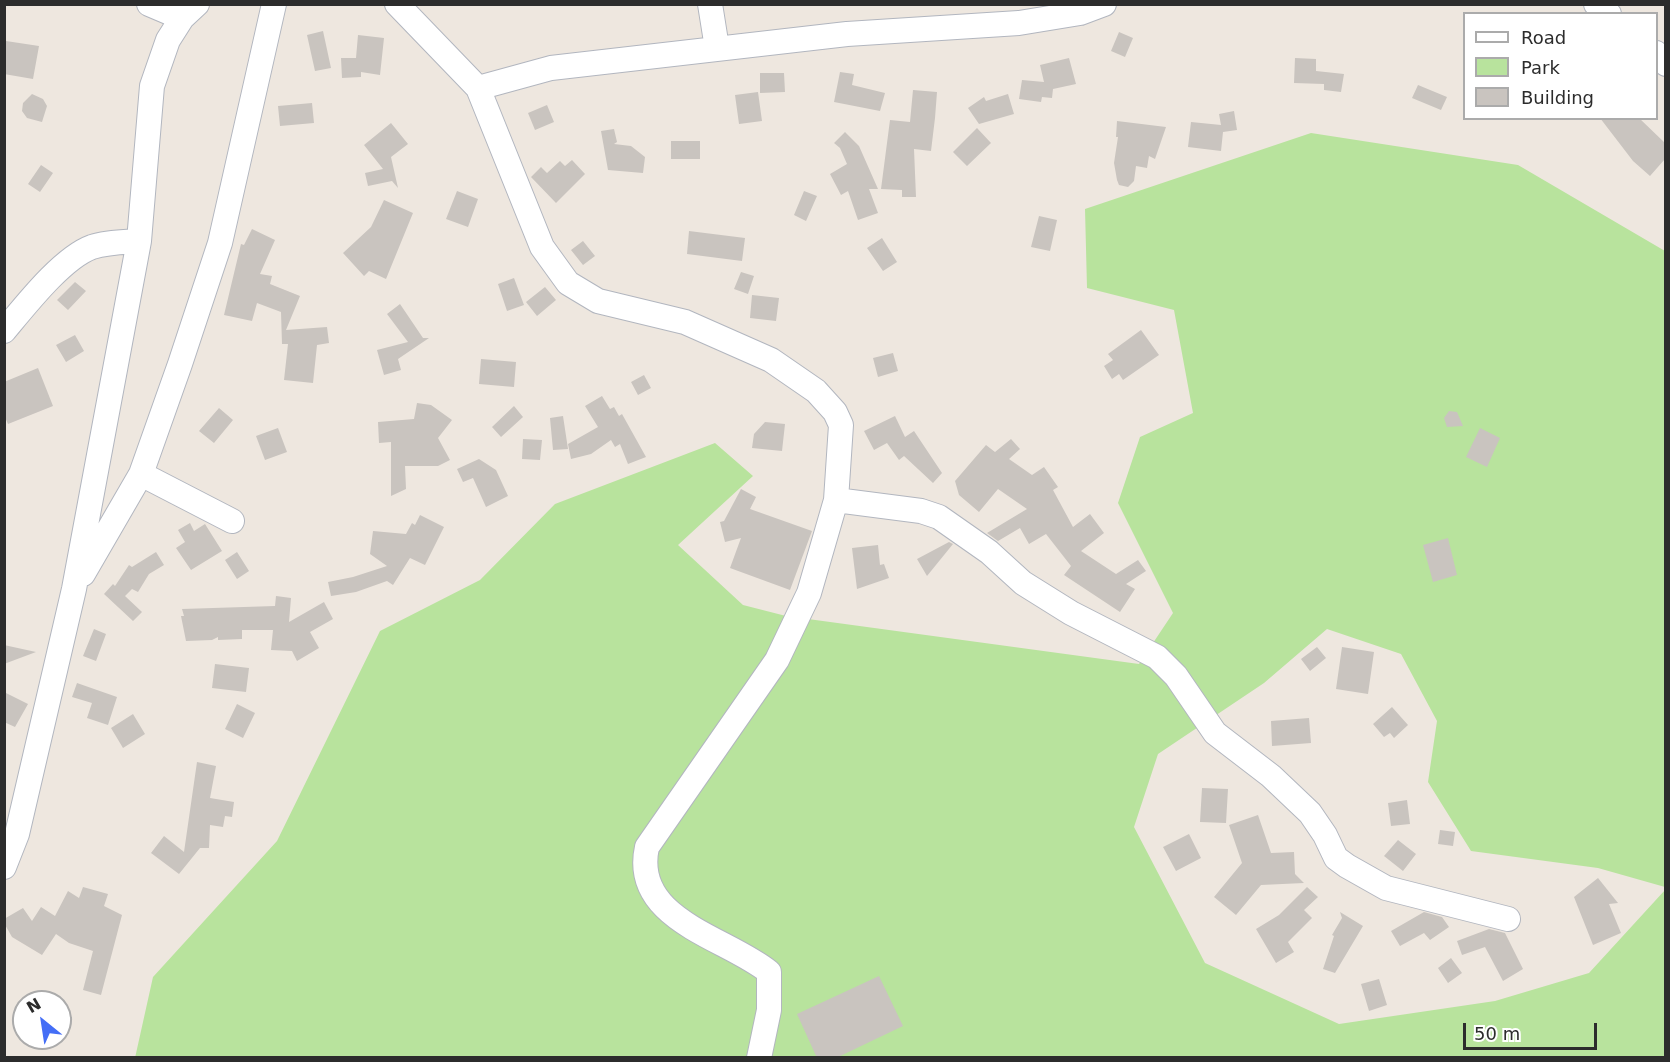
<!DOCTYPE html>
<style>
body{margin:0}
#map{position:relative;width:1670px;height:1062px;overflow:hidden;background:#eee7df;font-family:"DejaVu Sans",sans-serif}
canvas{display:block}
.frame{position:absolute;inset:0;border:6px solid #2c2c2c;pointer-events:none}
.legend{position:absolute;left:1463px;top:12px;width:195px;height:108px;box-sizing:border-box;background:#fff;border:2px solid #ababab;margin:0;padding:8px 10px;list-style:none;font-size:18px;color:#2c2c2c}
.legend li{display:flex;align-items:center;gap:12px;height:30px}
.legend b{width:30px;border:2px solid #ababab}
.north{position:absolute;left:12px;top:990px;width:60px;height:60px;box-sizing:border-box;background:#fff;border:2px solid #ababab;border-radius:50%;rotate:330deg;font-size:16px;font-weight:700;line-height:24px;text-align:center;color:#2c2c2c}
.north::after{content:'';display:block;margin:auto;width:21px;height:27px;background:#446ef6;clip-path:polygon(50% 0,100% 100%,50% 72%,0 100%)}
.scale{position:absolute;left:1463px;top:1023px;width:134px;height:27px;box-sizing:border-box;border:3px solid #2c2c2c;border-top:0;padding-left:8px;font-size:18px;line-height:21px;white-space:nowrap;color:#2c2c2c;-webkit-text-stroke:4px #fff;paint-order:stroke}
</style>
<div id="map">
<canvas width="1670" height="1062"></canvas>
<div class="frame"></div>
<ul class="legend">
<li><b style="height:8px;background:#fff"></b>Road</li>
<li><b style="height:16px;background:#b8e39d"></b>Park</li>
<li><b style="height:16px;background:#c9c4bf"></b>Building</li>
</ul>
<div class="north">N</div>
<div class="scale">50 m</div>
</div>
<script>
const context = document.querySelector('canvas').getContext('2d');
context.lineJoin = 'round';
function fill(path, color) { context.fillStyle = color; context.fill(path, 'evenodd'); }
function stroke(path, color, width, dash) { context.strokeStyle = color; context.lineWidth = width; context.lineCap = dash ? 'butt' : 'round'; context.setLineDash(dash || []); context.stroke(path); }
fill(new Path2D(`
 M1311 133 1518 165 1665 251V887L1598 868 1471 851 1428 782 1437 721 1401 654 1327 629 1264 683 1158 754 1134 827 1205 963 1339 1024 1495 1001 1589 973 1665 890V1057L135 1058 153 977 277 841 380 631 480 580 555 504 715 443 753 476 678 545 743 605 786 616 1139 664 1173 613 1118 503 1140 437 1193 413 1174 310 1087 288 1085 209Z`), '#b8e39d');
fill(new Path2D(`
 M323 31 331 68 315 71 307 35Z
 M1119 32 1133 38 1125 57 1111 51Z
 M358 35 384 38 380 75 361 72V77L342 78 341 58H356Z
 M6 41 39 46 33 79 4 74Z
 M1069 58 1076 84 1053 89 1052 98 1042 97 1041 102 1019 99 1022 80 1044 82 1040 65Z
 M1295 58 1316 59V71L1344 74 1341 92 1324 90V84L1294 83Z
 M840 72 854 74 852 85 885 93 880 111 834 102Z
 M760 73H784L785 92 760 93Z
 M1418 85 1447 97 1441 110 1412 98Z
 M913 90 937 92 935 118 931 151 914 149 916 197H902V190L881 189 890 120 910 122Z
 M758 92 762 121 739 124 735 95Z
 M32 94 43 99 47 106 42 122 27 118 22 111 23 103Z
 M1008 94 1014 114 979 124 968 108 984 97 986 101Z
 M312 103 314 123 280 126 278 106Z
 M547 105 554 122 535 130 528 113Z
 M1234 111 1237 130 1223 132 1221 151 1188 147 1191 122 1221 125 1219 114Z
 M1600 118H1639L1665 143V159L1650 176 1633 161Z
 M1117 121 1166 127 1155 159 1149 156 1147 168 1136 166 1134 181 1128 187 1119 185 1117 180 1114 163 1118 137H1116Z
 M391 123 408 144 391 157 398 188 392 181 368 186 365 173 383 169 364 145Z
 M977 128 991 143 967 166 953 152Z
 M614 129 617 142 614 144 631 146 645 157 643 173 608 170 601 131Z
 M845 132 859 146 878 189H869L878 213 858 220 848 191 841 195 830 174 847 164 840 148 834 143Z
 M671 141H700V159H671Z
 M572 160 585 174 556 203 531 177 541 167 547 173 560 161 565 166Z
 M41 165 53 173 40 192 28 184Z
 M457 191 478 199 468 227 446 219Z
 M804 191 817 196 806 221 794 215Z
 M384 200 413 213 386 279 369 271 364 276 343 253 371 227Z
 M1039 216 1057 220 1050 251 1031 247Z
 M252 229 275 240 260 274 272 276 270 284 300 296 286 330 327 327 329 343 317 345 313 383 284 380 288 344H282L281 312 257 303 252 321 224 315 241 244 244 245Z
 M689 231 745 238 742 261 687 254Z
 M882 238 897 262 883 271 867 248Z
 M583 241 595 256 583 265 571 250Z
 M741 272 754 276 748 294 734 289Z
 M514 278 524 305 507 311 498 284Z
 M75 282 86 291 68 310 57 300Z
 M545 287 556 300 537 316 526 302Z
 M752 295 779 298 776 321 750 318Z
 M400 304 423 338H429L398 359 401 370 384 375 377 350 408 342 387 314Z
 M1141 330 1159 355 1123 380 1119 374 1112 379 1104 366 1113 360 1108 354Z
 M75 335 84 351 66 362 56 345Z
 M893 353 898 371 878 377 873 358Z
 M481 359 516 362 514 387 479 384Z
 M38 368 53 406 8 424 4 415V382Z
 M644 375 651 388 638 395 631 382Z
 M602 396 610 409 614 407 619 416 622 414 646 457 628 464 620 444 615 447 611 440 591 454 571 459 568 444 598 427 585 406Z
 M417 403 431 405 452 420 438 438 450 460 438 466H405L406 489 391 496V442L379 443 378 422 414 419Z
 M514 406 523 417 501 437 492 427Z
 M219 408 233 420 214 443 199 431Z
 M1449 411 1457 412 1463 426 1447 427 1444 418Z
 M563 416 568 449 553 450 550 418Z
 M895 416 905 437 914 431 942 473 933 483 904 456 899 460 887 443 874 450 864 431Z
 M765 422 785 424 782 451 752 448 754 434Z
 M278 428 287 452 265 460 256 436Z
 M1480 428 1500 438 1487 467 1466 457Z
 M523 439 542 440 540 460 522 459Z
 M1011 439 1020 449 1009 459 1032 475 1044 467 1058 487 1053 490 1073 527 1090 514 1104 533 1081 551 1116 574 1138 560 1146 571 1126 584 1135 589 1120 612 1064 575 1071 566 1046 534 1029 544 1020 528 998 541 987 533 1027 509 998 489 979 512 959 495 955 481 986 445 995 452Z
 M479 459 496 470 508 496 486 507 473 478 463 482 457 469Z
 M741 489 756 497 750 509 812 531 790 590 730 568 741 538 725 542 720 522 724 521Z
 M420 515 444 527 425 565 410 558 393 585 387 581 356 592 331 596 328 582 353 577 387 566 370 554 373 531 406 534 412 523 415 525Z
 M190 523 194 531 205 524 222 551 191 570 176 548 185 542 178 530Z
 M1448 538 1457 575 1433 582 1423 545Z
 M949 542 953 544 927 576 917 559Z
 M878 545 880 565 884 564 889 578 857 589 852 548Z
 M156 552 164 565 149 574 138 592 132 589 125 596 142 612 133 621 104 594 113 584 115 586 129 565 132 567Z
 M237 552 249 571 237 579 225 560Z
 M276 596 291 598 289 622 324 602 333 619 310 632 319 648 297 661 292 651 271 650 273 630H242V639L218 640V637L212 640 186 641 181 616H184L182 609 275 606Z
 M94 629 106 634 96 661 83 656Z
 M4 645 36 652 4 664Z
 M1317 647 1326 658 1310 671 1301 659Z
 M1342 647 1374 652 1368 694 1336 689Z
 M215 664 249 668 246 692 212 688Z
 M77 683 117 697 108 725 87 718 92 703 72 697Z
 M4 692 28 704 15 727 4 722Z
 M237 704 255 713 243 738 225 729Z
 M1392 707 1408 725 1394 738 1390 733 1384 737 1373 724Z
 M133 714 145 734 123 748 111 728Z
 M1309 718 1311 743 1272 746 1271 721Z
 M197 762 216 766 210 798 234 802 232 817 225 816 223 827 210 825 209 848H200L179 874 151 853 164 836 184 852Z
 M1202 788 1228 789 1226 823 1200 822Z
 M1407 800 1410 824 1391 826 1388 803Z
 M1258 815 1271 853 1294 852 1295 874 1304 883 1261 885 1236 915 1214 897 1242 863 1229 825Z
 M1440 830 1455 832 1453 846 1438 844Z
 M1189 834 1201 858 1176 871 1163 847Z
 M1398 840 1416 854 1403 871 1384 856Z
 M1598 878 1618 903 1609 904 1621 933 1593 945 1574 897Z
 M83 887 108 894 104 906 122 915 101 995 83 990 93 951 69 943 56 934 42 955 12 937 4 923V919L23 908 32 921 41 907 55 916 68 891 79 898Z
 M1307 887 1318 897 1304 910 1312 918 1288 942 1294 952 1276 963 1256 929 1279 915Z
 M1340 912 1363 926 1335 973 1323 969 1334 936 1332 935 1342 918Z
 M1424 912 1442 917 1449 927 1430 940 1424 933 1400 946 1391 931Z
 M1489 929 1505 933 1523 969 1503 981 1485 947 1462 955 1457 941Z
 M1451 958 1462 973 1448 983 1438 968Z
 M879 976 903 1026 836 1058H817L797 1014Z
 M1379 979 1387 1005 1369 1011 1361 984Z`), '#c9c4bf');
const minor = new Path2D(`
 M149 4 182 18
 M397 4 478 88 542 247 568 283 598 301 685 322 771 360 816 391 835 412 841 425 836 500 809 593 777 660 647 847C631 920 726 937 769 972V1010L759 1058
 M710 4 717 48
 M1596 4 1609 14
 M1656 53 1666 64
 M478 88 551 68 847 34 1019 23 1080 13 1104 4
 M4 331C25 306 62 258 92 247 107 242 124 242 139 241
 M141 474 232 521
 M836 500 921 511 939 517 989 552 1023 583 1071 613 1157 657 1176 676 1215 733 1271 776 1310 813 1325 835 1336 858 1347 866 1386 888 1508 919
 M83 574 141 474 180 364 220 243 274 4
 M4 867 17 834 74 589 139 241 152 86 168 40 182 18 197 4`);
stroke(minor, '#b2b6bf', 26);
stroke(minor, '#fff', 24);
</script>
